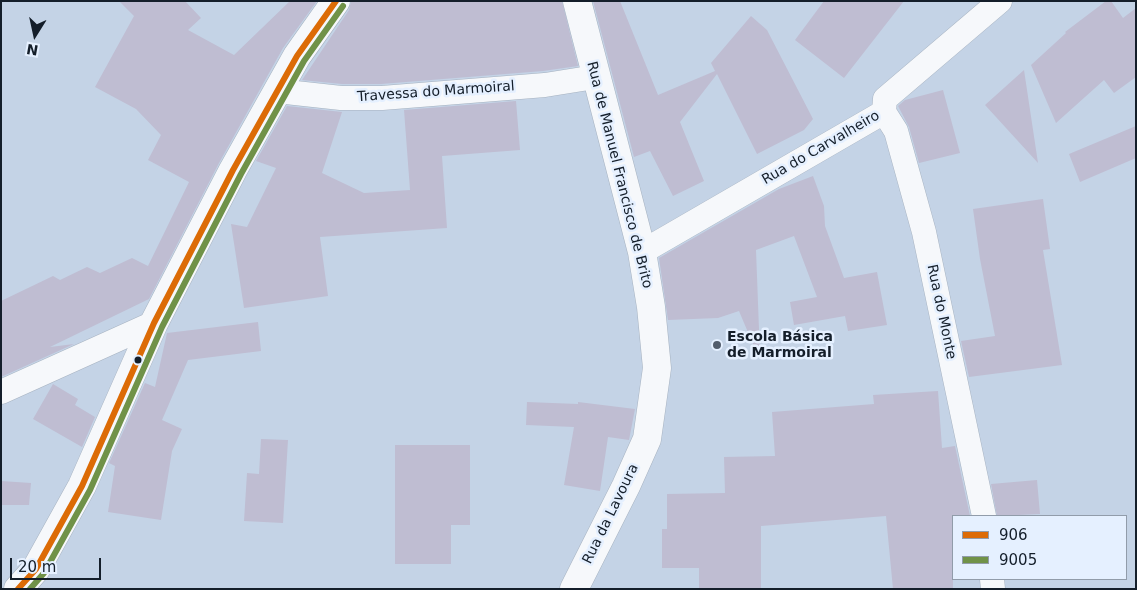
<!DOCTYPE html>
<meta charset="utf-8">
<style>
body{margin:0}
#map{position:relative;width:1137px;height:590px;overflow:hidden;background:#c4d3e6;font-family:"DejaVu Sans",sans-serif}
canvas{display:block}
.frame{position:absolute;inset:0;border:2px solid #141e2a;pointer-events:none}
.legend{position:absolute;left:952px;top:515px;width:175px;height:65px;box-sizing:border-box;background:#e5f0ff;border:1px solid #919caa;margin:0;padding:6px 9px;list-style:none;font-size:15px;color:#141e2a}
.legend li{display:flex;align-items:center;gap:10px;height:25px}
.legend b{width:25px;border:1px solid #919caa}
.north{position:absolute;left:10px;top:10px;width:50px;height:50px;-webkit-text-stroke:4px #e5f0ff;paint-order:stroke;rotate:190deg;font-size:14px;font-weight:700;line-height:20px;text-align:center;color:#141e2a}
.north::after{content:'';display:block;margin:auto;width:18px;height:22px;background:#141e2a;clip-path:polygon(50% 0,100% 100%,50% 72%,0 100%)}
.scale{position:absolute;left:10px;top:558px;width:91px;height:22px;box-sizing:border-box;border:2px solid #141e2a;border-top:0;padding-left:6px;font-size:15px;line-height:18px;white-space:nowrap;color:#141e2a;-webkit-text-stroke:4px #e5f0ff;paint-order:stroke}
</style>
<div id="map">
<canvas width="1137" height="590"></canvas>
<div class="frame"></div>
<ul class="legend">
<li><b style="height:6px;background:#dc6b06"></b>906</li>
<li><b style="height:6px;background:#709248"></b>9005</li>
</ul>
<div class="north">N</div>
<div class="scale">20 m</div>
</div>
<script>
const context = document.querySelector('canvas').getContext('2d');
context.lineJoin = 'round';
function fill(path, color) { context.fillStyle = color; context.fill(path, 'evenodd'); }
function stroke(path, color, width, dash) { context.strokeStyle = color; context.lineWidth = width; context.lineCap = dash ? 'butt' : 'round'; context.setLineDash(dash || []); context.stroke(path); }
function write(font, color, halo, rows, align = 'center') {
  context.font = font + ' "DejaVu Sans",sans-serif'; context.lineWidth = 5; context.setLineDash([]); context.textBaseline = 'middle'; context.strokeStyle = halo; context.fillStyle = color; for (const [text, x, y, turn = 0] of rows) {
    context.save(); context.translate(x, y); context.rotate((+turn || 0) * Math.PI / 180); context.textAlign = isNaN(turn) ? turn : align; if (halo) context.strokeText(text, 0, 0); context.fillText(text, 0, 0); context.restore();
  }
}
fill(new Path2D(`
 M119 1H185L201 18 188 30 234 55 290 1H317L283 48 219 163 149 299 50 347 74 344 1 377V301L53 276 60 280 87 267 100 273 132 258 148 266 189 182 148 160 161 135 136 109 95 87 134 16Z
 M351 1H562L578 66 543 71 381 84H342L302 80 349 10Z
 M593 1H620L658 95 715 71 711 63 751 16 767 30 813 119 804 130 757 154 717 74 680 122 704 181 673 196 650 151 634 157Z
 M824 1H904L844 78 795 40Z
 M1106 1H1111L1123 18 1136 8V77L1114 93 1104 80 1056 123 1031 65 1066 33 1065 32Z
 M1024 70 1038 163 985 105Z
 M943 90 960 153 919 163 909 127 898 106 905 100Z
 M516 101 520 150 442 156 447 228 320 237 328 296 244 308 231 224 247 227 276 168 256 161 287 106 342 112 322 173 364 193 410 190 404 110Z
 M1136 126V158L1080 182 1069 154Z
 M813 176 824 206 825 226 844 278 877 272 887 325 848 331 845 316 794 325 790 302 817 297 794 236 756 250 760 356H758L739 311 718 318 668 320 659 258 779 189Z
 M1043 199 1050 249 1043 250 1062 365 969 377 961 341 995 336 980 259 973 209Z
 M258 322 261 351 188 360 162 420 182 429 172 451 161 520 108 512 115 466 109 463 145 383 155 387 167 333Z
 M53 384 78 399 75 405 95 417 82 447 33 419Z
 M938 391 942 448 955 446 970 516H953V589H893L886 516 761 526V589H699V568H662V529H667V494L725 493 724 457 775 456 772 412 874 404 873 395Z
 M527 402 578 404V402L635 409 629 440 608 437 600 491 564 485 574 427 526 425Z
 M261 439 288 440 283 523 244 521 247 473 259 474Z
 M395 445H470V525H451V564H395Z
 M1037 480 1040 514 997 516 991 484Z
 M1 481 31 483 29 505H1Z`), '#bfbdd2');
const minor = new Path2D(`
 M277 91 341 98H382L545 85 595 77
 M884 112 896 131 924 232 984 516
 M884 112 885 99 1000 1
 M642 252 884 112
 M1 392 154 323
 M992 579 993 589`);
const tertiary = new Path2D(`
 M18 589 36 569 82 486 154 323 233 170 297 56 336 1
 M574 589 626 486 647 439 657 368 651 307 642 252 577 1`);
stroke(minor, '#a6b2c0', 25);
stroke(tertiary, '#a6b2c0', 29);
stroke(minor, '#f6f8fb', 24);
stroke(tertiary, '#f6f8fb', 28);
stroke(new Path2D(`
 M18 589 36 569 82 486 154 323 233 170 297 56 336 1`), '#dc6b06', 6);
stroke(new Path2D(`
 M30 589 44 573 90 490 162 327 241 174 304 61 343 6`), '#709248', 6);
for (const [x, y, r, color] of [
 [717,345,5,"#525d6c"],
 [138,360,4.5,"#141e2a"]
]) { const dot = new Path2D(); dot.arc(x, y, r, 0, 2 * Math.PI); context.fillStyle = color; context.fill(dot); stroke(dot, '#e5f0ff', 2); }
write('14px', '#141e2a', '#e5f0ff', [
 ["Travessa do Marmoiral",436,92,-4],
 ["Rua do Carvalheiro",821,148,-30],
 ["Rua de Manuel Francisco de Brito",619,175,76],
 ["Rua do Monte",941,312,78],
 ["Rua da Lavoura",611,514,-64]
]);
write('bold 14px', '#141e2a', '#e5f0ff', [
 ["Escola Básica",727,337],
 ["de Marmoiral",727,353]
], 'left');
</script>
